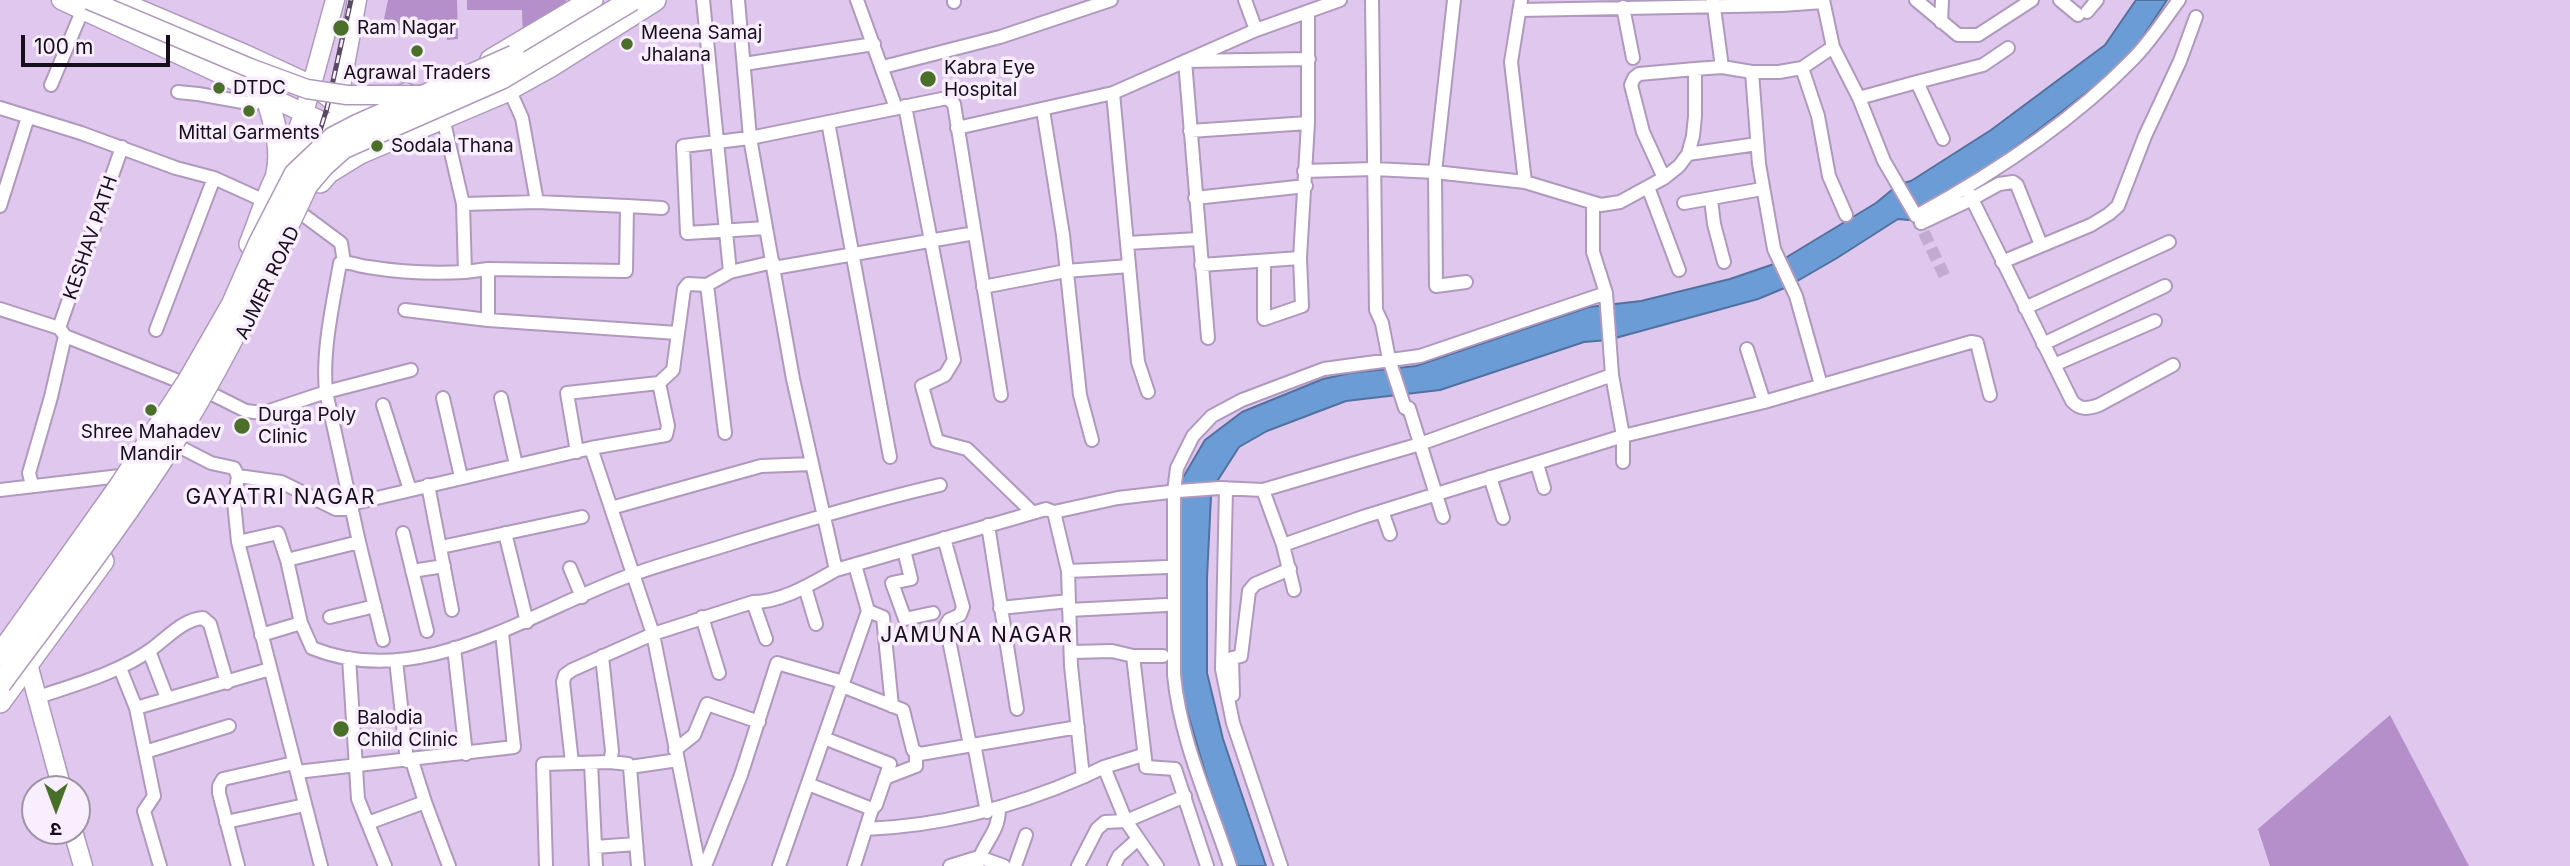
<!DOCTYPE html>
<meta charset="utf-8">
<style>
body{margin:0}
#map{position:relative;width:2570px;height:866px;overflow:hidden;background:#dfc7ee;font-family:Inter,"Noto Sans Devanagari",sans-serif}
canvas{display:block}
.north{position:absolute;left:21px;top:775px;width:70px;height:70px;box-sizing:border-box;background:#f8eefe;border:2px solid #9e94a4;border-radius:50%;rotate:180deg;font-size:19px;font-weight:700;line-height:28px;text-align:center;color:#170e1c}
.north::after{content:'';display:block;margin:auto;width:24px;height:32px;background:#4a6f29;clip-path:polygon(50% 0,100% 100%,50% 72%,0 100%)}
.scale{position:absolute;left:21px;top:35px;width:149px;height:32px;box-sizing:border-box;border:4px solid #170e1c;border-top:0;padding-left:9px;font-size:21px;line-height:24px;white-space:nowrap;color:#170e1c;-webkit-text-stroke:5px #f8eefe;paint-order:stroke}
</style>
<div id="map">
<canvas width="2570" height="866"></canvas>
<div class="north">उ</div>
<div class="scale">100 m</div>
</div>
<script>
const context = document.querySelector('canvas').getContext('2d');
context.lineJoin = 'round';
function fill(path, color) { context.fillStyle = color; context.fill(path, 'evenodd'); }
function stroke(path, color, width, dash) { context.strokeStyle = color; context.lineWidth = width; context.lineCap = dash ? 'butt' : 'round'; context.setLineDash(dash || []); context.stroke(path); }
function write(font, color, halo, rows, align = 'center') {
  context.font = font + ' Inter,sans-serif'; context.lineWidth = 7; context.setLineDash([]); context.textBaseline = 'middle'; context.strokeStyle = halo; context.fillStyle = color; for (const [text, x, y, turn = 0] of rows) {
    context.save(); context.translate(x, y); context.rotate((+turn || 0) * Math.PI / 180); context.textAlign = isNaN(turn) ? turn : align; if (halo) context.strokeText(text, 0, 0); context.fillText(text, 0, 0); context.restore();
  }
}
fill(new Path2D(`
 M388 0H457L458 39 447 40 446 28 405 29 381 33Z
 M467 0H566V11L523 38 522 10H467Z
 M2390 715 2469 866H2270L2258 829Z`), '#b48fca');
const water = new Path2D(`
 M2136 0H2167L2140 41 2117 69 2004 156 1922 208 1909 220 1898 219 1837 258 1787 287 1758 299 1608 340 1584 342 1440 390 1346 401 1267 431 1239 447 1216 483 1211 496 1207 578V673L1223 739 1266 866H1236L1208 782 1180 687 1178 486 1205 440 1242 412 1323 379 1350 373 1416 366 1589 307 1641 301 1730 279 1777 263 1876 203 1899 184 1911 181 1991 130 2105 45Z`);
fill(water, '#6b9cd6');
stroke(water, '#52719e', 2);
stroke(new Path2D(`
 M1916 216 1945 277`), '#c1abce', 12, [12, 6]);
const street = new Path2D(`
 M703 0 730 272
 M738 0 750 138 793 379 836 570
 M857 0 896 108
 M954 0V2
 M1245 0 1256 30
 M1372 0 1376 310 1382 323 1389 359 1405 408
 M1454 0 1435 172 1436 286 1466 282
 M1521 0 1511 62 1525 182
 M1713 0 1722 67
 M1823 0 1833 47 1859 98 1917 82 1943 139
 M1916 0 1958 35H1978L2032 0
 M2060 0 2078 15
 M1623 7 1633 58
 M1520 10 1782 5 1823 2
 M2087 12 2097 0
 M1941 22 1942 0
 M744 64 874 44
 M883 67 1000 37 1111 0
 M1802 68 1818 116 1829 176 1846 215
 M1752 72 1759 164 1774 249 1796 296 1821 385
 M1917 82 1983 65 2008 48
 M51 85 83 9
 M509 89 522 118 537 202
 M178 92 198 94 254 104 266 94
 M1113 93 1138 362 1148 392
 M1859 98 1884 161 1916 216C1993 174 2071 123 2133 59 2150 42 2164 20 2179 0
 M905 106 954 360 945 375 922 386 937 441 967 449 1032 512
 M0 108 81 133 176 168 214 178 267 202
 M1043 110 1063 235 1080 395 1092 440
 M443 118 463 204
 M828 122 890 457
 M957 128 1113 93 1256 30 1340 0
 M1190 131 1308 123
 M1688 154 1757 144
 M1304 171 1374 169 1435 172 1525 182 1601 205 1620 202 1664 178 1679 166 1688 154 1693 136 1695 116V69L1722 67 1752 72H1779L1802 68 1833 47
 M1664 178 1643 132 1631 85 1634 78 1639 74 1695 69
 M1648 187 1679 270
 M1969 193 1972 199 1999 184 2013 182 2017 185 2041 245
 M1195 198 1306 186
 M1711 200 1714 224 1724 262
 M1684 203 1762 189
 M1593 204V252L1606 293 1612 375 1623 436V462
 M0 206 28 117
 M627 206 662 208
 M302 214 341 243 344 262
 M1921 223 1972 199 2072 401C2080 410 2087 409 2099 405L2173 365
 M766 228 687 233 683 146 750 138 947 98 954 104 1001 395
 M1127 243 1198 239
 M1264 262V319L1302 306 1300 258 1308 123V12
 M2002 262 2091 225 2109 214 2118 206 2145 136 2180 61 2196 17
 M1201 265 1300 258
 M774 268 975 233
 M488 269 626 271 627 206 537 202 463 204 465 272 488 269V320
 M707 285 725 433
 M983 287 1066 271 1129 266
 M2025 308 2169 242
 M0 309 59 328 63 333
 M405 310 488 320 677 333
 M59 328 122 147
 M156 330 214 178
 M1208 338 1185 61 1309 59
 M2043 344 2165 286
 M1747 349 1764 402
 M2054 365 2155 321
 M210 393 246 411 263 413 326 392C322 350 333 304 340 263 349 261 358 266 368 267 399 272 433 274 465 272
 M443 398 461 477
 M501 398 516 465
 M383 405 410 490
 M1409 408 1443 517
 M180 447 211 463 234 468 238 476 234 502 238 542 321 866
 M591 448 653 634 699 866
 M577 452 567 393 659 383
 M1537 464 1544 488
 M238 476 281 482 336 509H352
 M1490 477 1503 518
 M32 485 29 473 51 397 65 336 181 382
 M428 485 452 610
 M1226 488 1222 669 1233 723 1281 866
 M0 490 120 476
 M1263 490 1283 545 1294 590
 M351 504 591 448 666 435 668 426 659 383 673 370 684 289 688 284 707 285 730 272 773 262
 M611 508 761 466 812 464
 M1382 511 1390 534
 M1054 512 1118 498 1178 491 1220 488 1263 490 1420 444 1612 375
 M988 525 1017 709
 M403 533 427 631
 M505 533 527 622
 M944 538 963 607 960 615 949 620 946 625 970 745
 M238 542 278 533 287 560
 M359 542 326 392 411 370
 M1283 545 1363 517 1623 436 1764 402 1971 342 1977 343 1990 395
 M441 547 582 517
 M904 550 911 579 892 583 905 619 933 613
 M570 568 582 597
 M412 571 444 566
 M1068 571 1167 567
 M805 587 816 624
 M753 602 766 639
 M1000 608 1069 601
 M1069 610 1166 605
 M868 611 883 617 892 706
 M330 617 375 606
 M702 617 719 673
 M261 635 301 623
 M383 640 359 542 287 560 301 623 312 648C422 693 534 609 634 574 668 562 702 553 736 542 804 521 870 501 940 485
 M454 648 466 754
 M149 651 167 698
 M1072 652 1112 651 1133 656H1163
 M1133 656 1146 767 1175 769 1207 866
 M349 658 358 799 385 866
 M396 660 407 761
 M120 668 136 708 270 669
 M842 686 903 710 913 750 920 754 1078 727
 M1233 695 1232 658 1241 656 1249 591 1255 584 1290 569
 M38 697C77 684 119 673 153 648 168 637 184 619 203 618L210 624 227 683
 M136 708 154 796 144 811 160 866
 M824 738 890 764 876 805 872 809
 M974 744 987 812
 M675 750 694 735 707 704 759 722
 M145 752 229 726
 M412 761 425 802
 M610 762 628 764 630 767 638 866
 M572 763 563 682 565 675 572 670 653 634 753 602C782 602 811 584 836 570L1046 509 1054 512 1068 571 1071 666 1083 777C1014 807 941 826 866 829
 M591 763 596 866
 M630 767 678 760
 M1104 767 1143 755
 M297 772 514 747 502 633
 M1083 777 1104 767 1126 821 1157 866
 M885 778 916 766V753
 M808 784 872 809 854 866
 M226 822 305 805
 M368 823 425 802 449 866
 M595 847 636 844
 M238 866 219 793V786L223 779 294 763
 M546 866 543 764 610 762 612 751 602 656
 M705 866 741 775 777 663 843 682
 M779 866 868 611 855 565
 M950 866 979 857 1004 866
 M977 866C982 843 999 834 999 809
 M1015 866 1026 835
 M1078 866 1097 829 1105 822 1126 821 1185 796
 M1114 866 1119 856 1138 839
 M1230 866C1210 804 1180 740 1174 675V491L1177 468 1193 436 1212 416 1242 400 1324 369 1420 356 1606 293`);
const secondary = new Path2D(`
 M61 0 328 124 337 132
 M118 0 245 54 312 85 337 104 355 124
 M336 106 341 87 357 0
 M287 157 304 113 335 0
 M22 656 28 664 62 789
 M73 831 83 866`);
const highway = new Path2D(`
 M491 60 592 0
 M266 94C273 120 283 146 277 173
 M320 182 329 172 360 153 502 93 549 67 655 0
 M250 244C261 218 271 180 287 159 317 122 364 110 406 94
 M0 702 103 561`);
stroke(street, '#af99bd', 16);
stroke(secondary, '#af99bd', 21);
stroke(highway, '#af99bd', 24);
stroke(street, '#fff', 12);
stroke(secondary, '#fff', 18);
stroke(highway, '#fff', 21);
const rail = new Path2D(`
 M0 675 166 439 229 334 307 173 327 108 351 0`);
stroke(rail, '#594b61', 5);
stroke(rail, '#f8eefe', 2.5, [8]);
const secondaryBridge = new Path2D(`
 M89 0 250 68 307 89 347 95H421`);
const highwayBridge = new Path2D(`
 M0 655 120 486 189 380 232 305 259 244 295 174 333 138 358 125 514 56
 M0 684C59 604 121 525 174 441 225 360 266 272 307 185L323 166 343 148 502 78 632 0`);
stroke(secondaryBridge, '#af99bd', 21, []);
stroke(highwayBridge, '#af99bd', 24, []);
stroke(secondaryBridge, '#fff', 18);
stroke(highwayBridge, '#fff', 21);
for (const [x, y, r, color] of [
 [341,28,9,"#4a6f29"],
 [627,44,7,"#4a6f29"],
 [417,51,7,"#4a6f29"],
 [928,79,9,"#4a6f29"],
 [219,88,7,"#4a6f29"],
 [249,111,7,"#4a6f29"],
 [377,146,7,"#4a6f29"],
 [151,410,7,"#4a6f29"],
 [242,426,9,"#4a6f29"],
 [341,729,9,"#4a6f29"]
]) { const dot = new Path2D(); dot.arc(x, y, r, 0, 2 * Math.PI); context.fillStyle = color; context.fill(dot); stroke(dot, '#f8eefe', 2.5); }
write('19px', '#170e1c', '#f8eefe', [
 ["Ram Nagar",357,28],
 ["Meena Samaj",641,33],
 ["Jhalana",641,55],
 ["Kabra Eye",944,68],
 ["Hospital",944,90],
 ["Agrawal Traders",417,73,"center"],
 ["DTDC",233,88],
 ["Mittal Garments",249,133,"center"],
 ["Sodala Thana",391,146],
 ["Durga Poly",258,415],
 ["Clinic",258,437],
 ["Shree Mahadev",151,432,"center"],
 ["Mandir",151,454,"center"],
 ["Balodia",357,718],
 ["Child Clinic",357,740]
], 'left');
write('19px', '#170e1c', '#f8eefe', [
 ["KESHAV PATH",91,238,-71],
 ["AJMER ROAD",268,283,-64]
]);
context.letterSpacing = '2px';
write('21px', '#170e1c', '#f8eefe', [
 ["GAYATRI NAGAR",281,498],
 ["JAMUNA NAGAR",977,636]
]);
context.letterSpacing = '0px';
</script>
